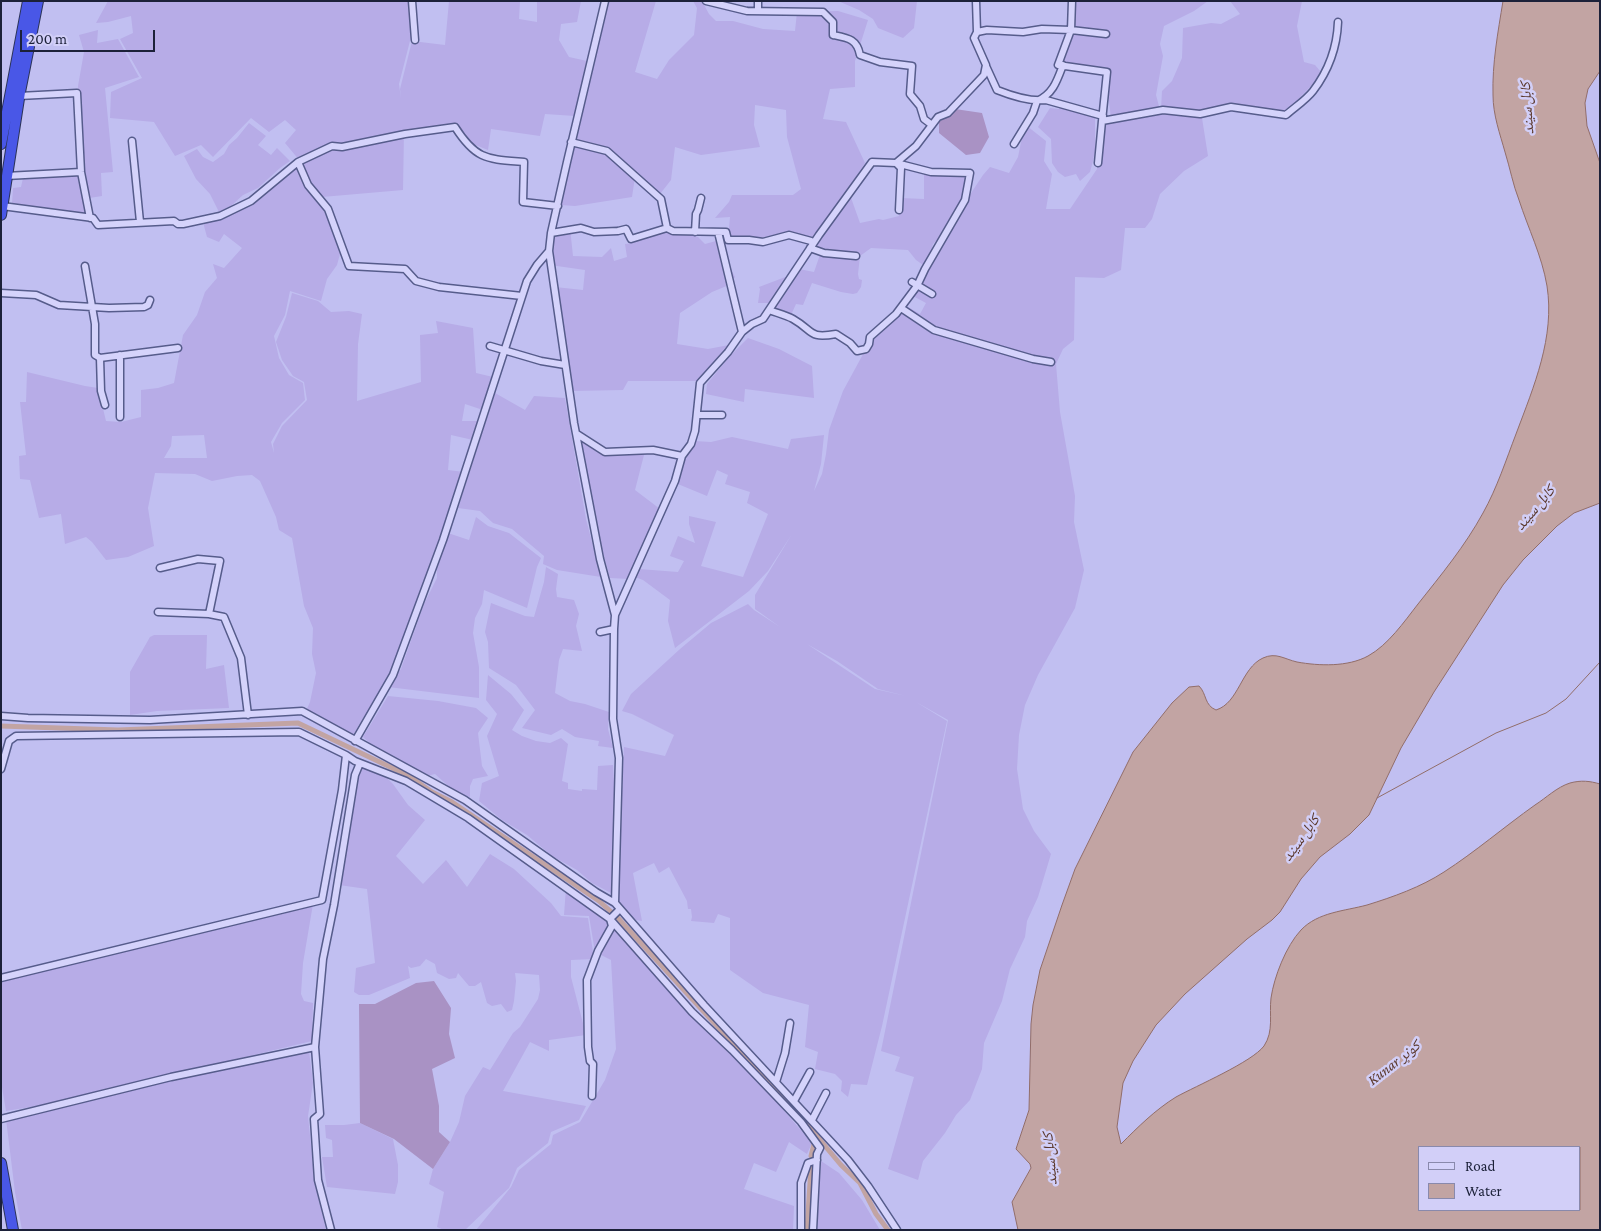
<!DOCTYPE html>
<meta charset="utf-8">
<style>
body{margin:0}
#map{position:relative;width:1601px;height:1231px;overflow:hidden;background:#c1bff1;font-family:"Crimson Pro",serif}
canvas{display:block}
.frame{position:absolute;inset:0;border:2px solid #1c2139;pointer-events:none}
.legend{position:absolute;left:1418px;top:1146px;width:162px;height:65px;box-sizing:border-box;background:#d2cff8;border:1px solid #8989ac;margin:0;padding:6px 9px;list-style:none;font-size:15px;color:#1c2139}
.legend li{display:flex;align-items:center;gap:10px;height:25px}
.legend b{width:25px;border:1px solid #8989ac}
.scale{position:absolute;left:20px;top:30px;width:135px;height:22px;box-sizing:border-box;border:2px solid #1c2139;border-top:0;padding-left:6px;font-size:15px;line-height:18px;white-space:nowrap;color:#1c2139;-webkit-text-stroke:4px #d2cff8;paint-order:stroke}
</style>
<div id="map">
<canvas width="1601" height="1231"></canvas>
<div class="frame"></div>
<ul class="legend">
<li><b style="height:6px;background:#d5d3fb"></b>Road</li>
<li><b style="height:14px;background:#c2a4a3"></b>Water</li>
</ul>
<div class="scale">200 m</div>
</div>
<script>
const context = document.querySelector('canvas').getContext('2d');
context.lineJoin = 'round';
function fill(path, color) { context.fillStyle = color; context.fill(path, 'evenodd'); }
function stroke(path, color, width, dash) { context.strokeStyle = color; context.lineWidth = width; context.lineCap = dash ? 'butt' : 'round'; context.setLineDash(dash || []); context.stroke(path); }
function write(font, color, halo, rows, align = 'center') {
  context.font = font + ' "Crimson Pro","Noto Naskh Arabic",serif'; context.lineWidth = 5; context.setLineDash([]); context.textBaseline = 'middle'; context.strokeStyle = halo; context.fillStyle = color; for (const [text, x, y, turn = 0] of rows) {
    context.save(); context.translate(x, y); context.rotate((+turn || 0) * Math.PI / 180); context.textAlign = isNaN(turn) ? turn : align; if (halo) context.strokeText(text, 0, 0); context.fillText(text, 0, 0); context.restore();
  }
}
fill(new Path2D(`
 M108 1H409L412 33 399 84 401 99 400 89 412 41 445 45 449 1H520L519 19 537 22V1H581L577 22 561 24 559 40 569 57 587 61 575 116 545 114 540 136 491 129 488 150 468 142 451 128 404 132 403 190 322 197 306 179 300 161 285 143 296 130 285 120 269 132 251 118 213 157 201 145 175 156 154 122 110 118 111 92 142 78 120 39 133 33 131 16 108 22 96 23Z
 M609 1H656L635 72 657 79 669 60 694 35 697 8 693 1H702L709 14 716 21H733L763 29 795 31 797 12 838 11 868 20 855 61V87L830 89 823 119 846 122 865 163 842 198 813 238 790 234 773 239 728 240 730 217 715 218 729 202 732 195H793L801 189 787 137 786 110 755 105 754 125 760 147 701 155 675 147 671 180 660 194 635 177 632 197 575 206 561 205Z
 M838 1H917L914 28 903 38 878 28 873 19 859 10Z
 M1073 1H1208L1194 11 1164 26 1160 44 1163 56 1156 95 1160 110 1111 119 1106 73 1060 63 1072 29Z
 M1230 1H1302L1297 26 1304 62 1315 65 1321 72 1314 83 1285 113 1230 106 1199 113 1161 109 1162 91 1172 81 1182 58 1183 28 1211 23 1221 24 1240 14Z
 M98 30 97 43 118 39 139 77 105 88 113 172 101 173 102 196 83 199 86 213 12 204 13 188 21 187 23 178 84 173 78 86 84 52 79 35Z
 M1062 104 1095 114V150L1093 161 1090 172 1080 181 1076 174 1065 177 1058 172 1052 163 1051 139 1038 127 1050 108 1059 109Z
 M1163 111 1202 118 1208 156 1184 171 1160 194 1152 219 1145 228H1125L1121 270 1104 278 1075 277 1074 340 1063 349 1056 364 1060 412 1075 496 1074 522 1084 570 1075 608 1038 675 1025 705 1019 735 1017 769 1023 809 1034 831 1051 854 1038 897 1027 921 1025 937 1010 969 1002 1001 984 1043 982 1069 970 1100 956 1115 945 1133 923 1161 918 1180 888 1169 914 1077 895 1071 900 1057 881 1051 948 720 916 702 947 721 882 1026 867 1085 851 1084 848 1097 841 1091 842 1081 835 1074 815 1069 818 1052 805 1047 809 1005 763 993 730 970V918L718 914 714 923 691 921 692 917 691 909H688L687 901 669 867 659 873 654 863 633 873 642 921 636 920 617 906 624 747 665 756 674 735 632 714 622 711 631 694 680 649 711 623 748 604 754 610 780 627 755 609V595L792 534 768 571 749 591 675 648 668 621 670 600 643 580 635 577 639 569 678 572 684 561 670 556 678 536 695 543 689 524V516L716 522 701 566 743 577 768 514 747 503 750 492 725 484 728 475 717 470 707 496 673 482 681 470 686 457 694 441 711 442 732 437 788 449 791 439 824 435 821 464 814 491 822 474 826 454 829 430 843 391 868 345 903 304 920 314 926 303 913 296 942 237 983 175 990 167 1009 173 1018 157 1022 137 1027 126 1046 141 1044 161 1052 174 1046 209H1070L1097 169 1104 122ZM807 644 837 661 878 689 906 696 875 689Z
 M249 123 266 136 258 145 271 155 277 148 290 161 280 168 258 188 243 195 231 206 219 212 210 194 196 179 184 156 197 149 203 157 213 162 224 154 229 145 237 138Z
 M295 161 304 180 326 204 345 256 340 254 337 265 327 279 321 301 290 291 285 315 274 336 279 358 289 375 303 383 305 400 282 423 271 442 274 453 273 444 282 426 307 400 304 382 293 376 282 360 276 342 286 317 292 293 318 301 331 312 349 311 362 314 358 344 357 401 421 382 420 335 438 333 436 321 473 328 476 373 493 377 483 410 465 404 462 421H479L473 440 451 435 448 470 464 472 390 673 353 735 305 713 310 702 316 673 312 654 313 628 304 606 292 538 279 530 276 517 260 481 252 475 237 476 212 481 195 474 155 473 148 508 154 546 128 557 106 560 92 542 86 537 65 544 61 514 39 518 30 480 20 479 19 456 26 455 20 402H26L27 372 85 386 98 388 106 421 121 422 141 417V390L158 388 174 383 183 335 197 315 205 292 217 278 213 264 224 268 242 248 224 234 219 242 207 237 204 226V220H219L252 196ZM204 435 207 458H164L171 446 172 436Z
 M924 170 969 172 968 187 959 207 947 222 942 235 933 244 926 267 916 260 908 250 871 248 860 256 858 274 859 279 862 280 861 287 857 293 853 294 841 292 812 283 803 305 796 304 791 315 775 309 774 306 799 269 814 272 822 249 813 247 850 195 860 223 879 219 883 220 899 216 901 198 924 199Z
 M673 227 698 237 705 244 727 238 724 256 735 277 729 285 712 292 680 313 677 344 708 349 729 345 699 381H628L623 390 572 391 555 287 583 290 585 270 550 265 554 230 570 228 573 256 602 257 611 248 614 261 627 257 625 244 633 243 642 236H649L666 232Z
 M788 276 771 303H758L760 289 759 287Z
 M748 338 779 349 812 366 814 398 745 389 744 402 706 394 707 384 729 357Z
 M495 393 525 410 534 396 565 398 586 519 601 577 557 570 543 564 544 556 512 529 493 523 480 511 458 508Z
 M579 440 598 452 608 455H644L635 490 660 509 629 579 610 578 595 523Z
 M476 517 488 526 509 533 541 558 537 567 527 608 484 590 482 604 475 618 473 633 479 667V698L388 687 401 669 424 604 437 578V566L448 533 469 540Z
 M546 567 558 574 556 589 557 597 574 600 579 614 576 626 582 651 563 649 559 660 555 693 570 701 585 704 609 712 608 729 613 748 598 746 599 741 575 737 562 729 551 735 522 728 535 710 516 685 489 668 488 642 485 632 491 603 525 616 534 617 544 582Z
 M154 635H207L206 669 224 665 229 708 157 711 130 715V672L150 637Z
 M488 675 511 694 524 710 512 730 522 736 536 741 550 743 561 738 568 744 562 781 568 783V789L582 791V789L597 790 598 766 613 765 616 813 611 893 592 883 577 870 552 856 527 835 502 820 479 801 482 783 499 776 487 736 497 714 486 700Z
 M388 696 438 701 476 708 488 718 478 733 482 766 488 776 473 779 470 786V797L455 792 435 774 427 776 374 747 363 737Z
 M359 765 382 773 393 784 408 805 425 820 396 856 423 884 446 860 467 887 490 854 514 869 551 903 561 916 588 918 594 959 571 960V977L586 1035 549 1040V1051L530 1042 503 1091 586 1106 579 1120 551 1132 548 1143 517 1168 509 1188 465 1230H444L437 1227 444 1192 429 1184 433 1169 450 1142 459 1122 465 1096 483 1067 490 1070 513 1033 520 1027 538 999 540 990 539 975 515 973 516 981 514 1001 512 1010 507 1012 501 1004 492 1006 487 1003 481 982 475 986H469L458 973 456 978 449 979 437 973 435 964 426 959 420 966 411 968 408 966 410 978 369 995H359L354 992 356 968 375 963 367 889 339 885Z
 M566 888 620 933 760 1083 812 1143 807 1154 789 1142 776 1172 754 1163 744 1189 794 1206 793 1230H476L511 1187 519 1170 551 1144 553 1135 580 1122 605 1080 616 1049 611 960 595 952 589 916 564 915Z
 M313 904 303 963 301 994 304 1001 313 1003 312 1041 49 1104 6 1111 1 1081V979Z
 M309 1051 313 1083 308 1116 315 1185 326 1230H22L15 1192 6 1119 107 1094Z
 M360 1123 393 1139 398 1165V1182L395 1194 327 1187 322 1157H333L332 1140 326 1138 325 1125H344Z
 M821 1161 839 1173 862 1200 880 1230H817Z`), '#b7ace7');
fill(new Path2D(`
 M955 109 982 113 989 137 980 153 966 155 939 133V122Z
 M434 981 451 1008 449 1034 455 1058 432 1069 439 1106V1132L450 1142 433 1169 394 1139 360 1123 359 1004H375L416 983Z`), '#a992c4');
const water = new Path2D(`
 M1503 1H1600V71L1588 89 1585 103 1587 126 1600 163V503L1574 513 1557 526 1523 560 1503 585 1434 692 1401 748 1369 815 1350 834 1320 857 1301 879 1280 912 1272 920 1247 939 1185 994 1156 1025 1133 1061 1123 1083 1117 1127 1121 1144C1138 1127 1155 1110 1176 1097 1196 1086 1252 1062 1264 1046 1274 1031 1269 1015 1271 998 1274 977 1286 946 1301 930 1318 912 1345 911 1367 905 1393 897 1421 887 1444 872 1475 852 1504 827 1535 805 1546 798 1557 787 1570 783 1581 780 1590 781 1600 784V1230H1018L1012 1202 1031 1168 1030 1164 1016 1149 1029 1110 1031 1024 1033 1005 1040 970 1062 905 1075 869 1133 752 1172 703 1189 687 1199 686C1207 694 1204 705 1216 710 1239 703 1241 668 1263 658 1276 652 1284 659 1297 662 1319 666 1348 667 1368 656 1388 645 1404 622 1418 604 1441 575 1465 546 1483 513 1497 488 1506 460 1516 434 1534 386 1555 337 1547 286 1542 256 1528 228 1519 200 1513 185 1510 168 1505 152 1500 134 1493 115 1493 95 1492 64 1498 32 1503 1ZM1420 1147H1580V1210H1420Z`);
fill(water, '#c2a4a3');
stroke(water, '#916d69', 1);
stroke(new Path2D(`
 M1377 798 1496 733 1546 713 1566 699 1600 662`), '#916d69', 1);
stroke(new Path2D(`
 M1 726 118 730 298 723 409 776 432 792 452 802 599 901 617 917 805 1122 841 1165 860 1183 876 1214 888 1230
 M811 1156 814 1144
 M807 1230 811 1167`), '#c2a4a3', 5);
const minor = new Path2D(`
 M412 1 415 40
 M605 1 567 162 551 233 549 251 574 423 600 559 615 615 614 629 613 719 619 758 615 903
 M706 1 747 11 823 12 833 22V35C848 38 857 39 860 55L880 62 912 66 910 94 920 106 924 119 932 125
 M758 1V11
 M1072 1 1071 30 1058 65 1107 72 1102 121 1163 110 1200 114 1231 107 1286 115C1295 107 1306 100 1313 91 1329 70 1337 48 1338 22
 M977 32 987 30 1023 32 1042 29 1071 30 1106 34
 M986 66 997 90C1012 96 1030 102 1046 100L1103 116
 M19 96 77 93 81 172 90 218
 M132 141 140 222
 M571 142 607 151 661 199 667 228
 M1014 144 1033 113 1037 101C1053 94 1057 81 1063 65
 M298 162 332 146 342 147 405 134 455 127C476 160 487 159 524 162L523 202 558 206
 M1098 163 1102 121
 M897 164 901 168 899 210
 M6 176 81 172
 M2 206 93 218 98 225 174 221 178 224H183L220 216 251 201 298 162 308 185 328 209 349 266 405 269 416 281 439 287 522 296
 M695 232 696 214 698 210 701 198
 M718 232 742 332
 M551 233 581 228 594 232 618 231 626 229 631 239 667 228 673 231 726 232 728 240H749L763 242 789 235 811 241 813 244
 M810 248 824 253 856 256
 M85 266 95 324V355L100 358 101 391 105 405
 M912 282 932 294
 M1 293 36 295 59 305 109 308 144 307 148 305 150 300
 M901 308 934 330 1033 359 1051 362
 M769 310C777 313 786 315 793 319 814 331 808 339 836 334L850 343 857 351 866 349 869 344 870 337 896 314 917 286 925 269 965 200 970 173 931 172 896 163
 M490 346 541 361 565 365
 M100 358 178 348
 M697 415H722
 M120 417V355
 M577 434 605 452 653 450 682 456
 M160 568 198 559 220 561 209 614
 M158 612 209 614 224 617 241 658 248 715
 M615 615 675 481 682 456 691 444 695 431 700 383 728 352 742 332 752 324 763 319 819 235 872 162 896 163 916 146 938 117 948 113 984 75 986 65 974 38 977 32 976 1
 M600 632 614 629
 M1 716 28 718 150 720 302 711 465 800 596 892 615 903 704 1005 848 1160 868 1186 897 1230
 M355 741 393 675 443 540 527 281 537 265 549 251
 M346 755 355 761 406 781 468 818 610 919 692 1012 732 1050 801 1122 820 1148 817 1154 813 1230
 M1 769 9 741 16 736 299 732 346 755 342 790 322 900 1 978
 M776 1082 785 1053 790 1023
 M592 1096 593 1064 590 1061 588 1047 587 980 598 951 612 926 610 919 620 909
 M794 1101 810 1072
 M1 1119 171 1077 315 1047
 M812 1120 826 1093
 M331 1230 318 1180 314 1119 320 1114 315 1047 323 959 334 905 355 775 360 763
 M801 1230V1183L808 1163 817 1160`);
const highway = new Path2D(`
 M1 144 28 1
 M1 215 20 92 38 1
 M1 1163 13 1230`);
stroke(minor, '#565c8b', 9);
stroke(highway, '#2b3358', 12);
stroke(minor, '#d5d3fb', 6);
stroke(highway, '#4957e7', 10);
write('italic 15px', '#5a372a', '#d2cff8', [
 ["کابل سيند",1527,108,-94],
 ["کابل سيند",1535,508,-50],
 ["کابل سيند",1301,838,-54],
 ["Kunar کونړ",1394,1063,-38],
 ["کابل سيند",1050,1159,-95]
]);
</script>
